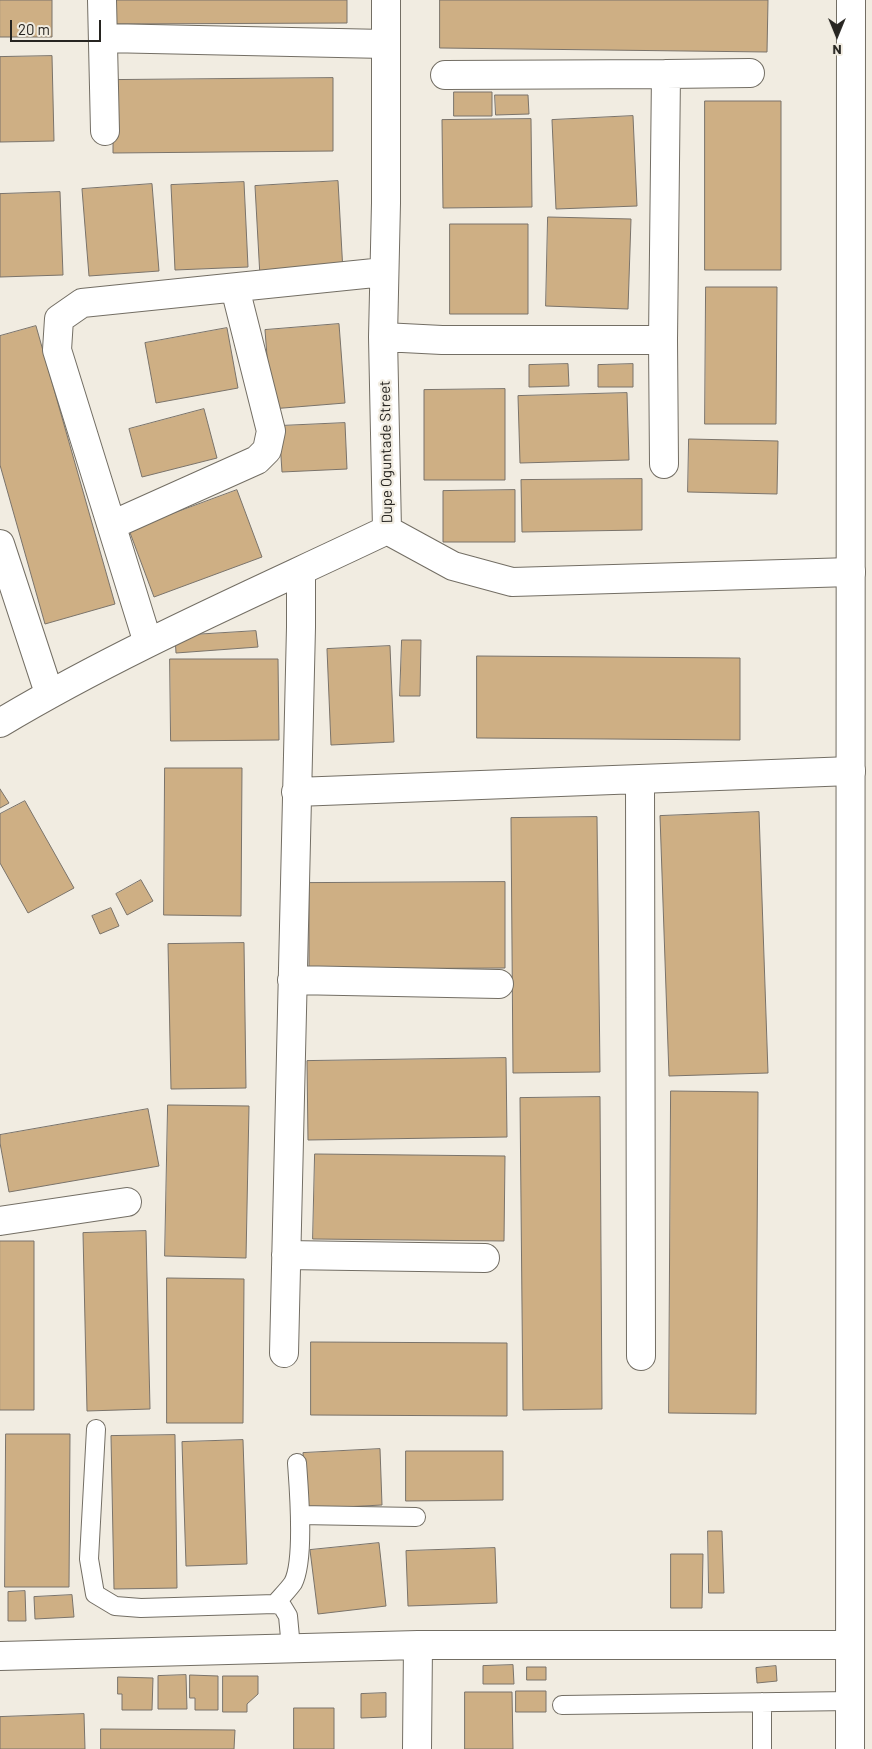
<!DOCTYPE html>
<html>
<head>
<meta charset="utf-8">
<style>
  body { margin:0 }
  #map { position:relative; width:872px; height:1749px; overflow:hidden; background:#f1ece1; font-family:Barlow,sans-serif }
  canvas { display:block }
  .north { position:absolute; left:812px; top:10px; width:50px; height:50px; -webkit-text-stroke:4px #f1ece1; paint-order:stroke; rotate:180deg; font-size:14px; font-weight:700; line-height:20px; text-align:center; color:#272521 }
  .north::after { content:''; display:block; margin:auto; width:18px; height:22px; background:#272521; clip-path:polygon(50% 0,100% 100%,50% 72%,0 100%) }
  .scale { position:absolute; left:10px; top:20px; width:91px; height:22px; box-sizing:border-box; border:2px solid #272521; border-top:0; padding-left:6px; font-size:15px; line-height:18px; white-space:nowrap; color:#272521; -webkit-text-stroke:4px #f1ece1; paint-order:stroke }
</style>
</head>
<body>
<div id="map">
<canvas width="872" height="1749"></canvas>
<div class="north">N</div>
<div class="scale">20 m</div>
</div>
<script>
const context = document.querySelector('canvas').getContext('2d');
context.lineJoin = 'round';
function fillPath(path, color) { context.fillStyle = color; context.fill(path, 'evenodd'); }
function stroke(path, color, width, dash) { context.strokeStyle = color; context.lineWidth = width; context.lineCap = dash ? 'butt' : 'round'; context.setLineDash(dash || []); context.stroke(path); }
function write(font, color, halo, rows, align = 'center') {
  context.font = font + ' Barlow,sans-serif'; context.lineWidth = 4.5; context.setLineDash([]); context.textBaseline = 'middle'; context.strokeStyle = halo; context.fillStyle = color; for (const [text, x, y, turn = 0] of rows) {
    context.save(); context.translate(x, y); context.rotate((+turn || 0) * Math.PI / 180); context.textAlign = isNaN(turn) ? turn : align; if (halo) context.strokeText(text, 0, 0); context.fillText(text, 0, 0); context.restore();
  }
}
const building = new Path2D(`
  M 0,0 L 52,0 L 52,37 L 0,37 Z
  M 115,0 L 347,0 L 347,23 L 115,24 Z
  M 440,0 L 768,0 L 767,52 L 440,48 Z
  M 52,56 L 54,141 L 0,142 L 0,57 Z
  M 333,78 L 333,151 L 113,153 L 113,80 Z
  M 454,92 L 492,92 L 492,116 L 454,116 Z
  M 495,95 L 528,95 L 529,114 L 496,115 Z
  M 705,101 L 781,101 L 781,270 L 705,270 Z
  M 633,116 L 637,206 L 556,209 L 552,120 Z
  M 531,119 L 532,207 L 443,208 L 442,120 Z
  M 338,181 L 343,272 L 260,277 L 255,186 Z
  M 244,182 L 248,267 L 175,270 L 171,185 Z
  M 152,184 L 159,271 L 89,276 L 82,189 Z
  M 60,192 L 63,275 L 0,277 L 0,194 Z
  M 548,217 L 631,219 L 628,309 L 546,306 Z
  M 450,224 L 528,224 L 528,314 L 450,314 Z
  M 706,287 L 777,287 L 776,424 L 705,424 Z
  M 339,324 L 345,403 L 271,409 L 265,330 Z
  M 36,326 L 115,604 L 45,624 L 0,465 L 0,336 Z
  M 227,328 L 238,388 L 156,403 L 145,343 Z
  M 568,364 L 569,386 L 529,387 L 529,365 Z
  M 633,364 L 633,387 L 598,387 L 598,365 Z
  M 505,389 L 505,480 L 424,480 L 424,390 Z
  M 627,393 L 629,460 L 520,463 L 518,396 Z
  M 204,409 L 217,458 L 142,477 L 129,429 Z
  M 345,423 L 347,469 L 282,472 L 279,426 Z
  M 689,439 L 778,441 L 777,494 L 688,492 Z
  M 642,479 L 642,530 L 522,532 L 521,480 Z
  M 237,490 L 262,557 L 154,597 L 129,530 Z
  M 515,490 L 515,542 L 443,542 L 443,491 Z
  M 256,631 L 258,647 L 176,653 L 175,636 Z
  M 402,640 L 421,640 L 420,696 L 400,696 Z
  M 390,646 L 394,742 L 331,745 L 327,649 Z
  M 477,656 L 740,658 L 740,740 L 477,738 Z
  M 170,659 L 278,659 L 279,740 L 171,741 Z
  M 165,768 L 242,768 L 241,916 L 164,915 Z
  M 0,789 L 9,803 L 0,808 Z
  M 25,801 L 74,888 L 28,913 L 0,863 L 0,814 Z
  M 759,812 L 768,1073 L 669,1076 L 660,816 Z
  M 597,817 L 600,1072 L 513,1073 L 511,818 Z
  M 141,880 L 153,901 L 127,915 L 116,894 Z
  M 505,882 L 505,968 L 309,969 L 309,883 Z
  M 111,908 L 119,926 L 100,934 L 92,916 Z
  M 244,943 L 246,1088 L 171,1089 L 168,944 Z
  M 506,1058 L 507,1137 L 308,1140 L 307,1061 Z
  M 671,1091 L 758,1092 L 756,1414 L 669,1413 Z
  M 600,1097 L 602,1409 L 523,1410 L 520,1098 Z
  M 168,1105 L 249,1106 L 246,1258 L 165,1256 Z
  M 148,1109 L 159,1166 L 9,1192 L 0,1143 L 0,1135 Z
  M 315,1154 L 505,1156 L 504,1241 L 313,1239 Z
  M 146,1231 L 150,1409 L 87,1411 L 83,1233 Z
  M 0,1241 L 34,1241 L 34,1410 L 0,1410 Z
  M 167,1278 L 244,1279 L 243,1423 L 167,1423 Z
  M 311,1342 L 507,1343 L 507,1416 L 311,1415 Z
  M 6,1434 L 70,1434 L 69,1587 L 5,1587 Z
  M 175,1435 L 177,1588 L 114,1589 L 111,1436 Z
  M 243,1440 L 247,1564 L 186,1566 L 182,1442 Z
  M 380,1449 L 382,1505 L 306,1509 L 303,1453 Z
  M 406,1451 L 503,1451 L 503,1500 L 406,1501 Z
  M 708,1531 L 722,1531 L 724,1593 L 709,1593 Z
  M 379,1543 L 386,1606 L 318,1614 L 310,1550 Z
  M 495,1548 L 497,1603 L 408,1606 L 406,1551 Z
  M 671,1554 L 703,1554 L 702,1608 L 671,1608 Z
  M 25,1591 L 26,1621 L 8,1621 L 8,1592 Z
  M 72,1595 L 74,1617 L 35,1619 L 34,1597 Z
  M 513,1665 L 514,1684 L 483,1684 L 483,1666 Z
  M 776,1666 L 777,1681 L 757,1683 L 756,1668 Z
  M 527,1667 L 546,1667 L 546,1680 L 527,1680 Z
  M 186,1675 L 187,1709 L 158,1709 L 158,1676 Z
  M 190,1675 L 218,1676 L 218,1710 L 195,1710 L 195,1698 L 190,1698 Z
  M 223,1676 L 258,1676 L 258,1694 L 247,1704 L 247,1712 L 223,1712 Z
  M 118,1677 L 153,1678 L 152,1710 L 122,1710 L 122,1694 L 118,1694 Z
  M 516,1691 L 546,1691 L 546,1712 L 516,1712 Z
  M 465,1692 L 512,1692 L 513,1749 L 465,1749 Z
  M 386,1693 L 386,1717 L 361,1718 L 361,1694 Z
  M 294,1708 L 334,1708 L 334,1749 L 294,1749 Z
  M 84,1714 L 85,1749 L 0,1749 L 0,1717 Z
  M 101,1729 L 235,1730 L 234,1749 L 101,1749 Z`);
fillPath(building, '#ceaf84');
stroke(building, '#7a736a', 1);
const lane = new Path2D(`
  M 96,1429 L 89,1559 L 95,1594 L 115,1606 L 141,1608 L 275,1604 L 282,1606 L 288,1616 L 291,1648
  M 300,1515 L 416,1517
  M 275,1604 C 281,1597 288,1590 293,1583 C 305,1560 299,1491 297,1463
  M 762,1702 L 762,1749
  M 562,1705 L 850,1701`);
const street = new Path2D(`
  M 102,0 L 105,131
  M 104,38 L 385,44
  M 445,75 L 666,74
  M 383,337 L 442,340 L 663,340 L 664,464
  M 663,340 L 666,74 L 750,73
  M 112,525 L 257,460 L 267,450 L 271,431 L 235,288
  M 387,530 L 453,566 L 512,582 L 851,572
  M 0,544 L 49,693
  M 148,643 L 57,350 L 59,319 L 82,303 L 384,272
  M 0,723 C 124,649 257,592 387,530 L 383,337 L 386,203 L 386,0
  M 640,779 L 641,1356
  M 296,792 L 851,771
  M 292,980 L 499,984
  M 0,1221 L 127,1202
  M 286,1255 L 485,1258
  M 284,1353 L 301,627 L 301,571
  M 0,1656 L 418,1645 L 850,1645
  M 417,1749 L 418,1645`);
const secondary = new Path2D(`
  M 850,1749 L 851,0`);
stroke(lane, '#736e64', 20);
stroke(street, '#736e64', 30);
stroke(secondary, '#736e64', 30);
stroke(lane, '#fff', 18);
stroke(street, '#fff', 28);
stroke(secondary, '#fff', 28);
write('15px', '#272521', '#f1ece1', [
  ["Dupe Oguntade Street",386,452,-91]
]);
</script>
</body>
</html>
